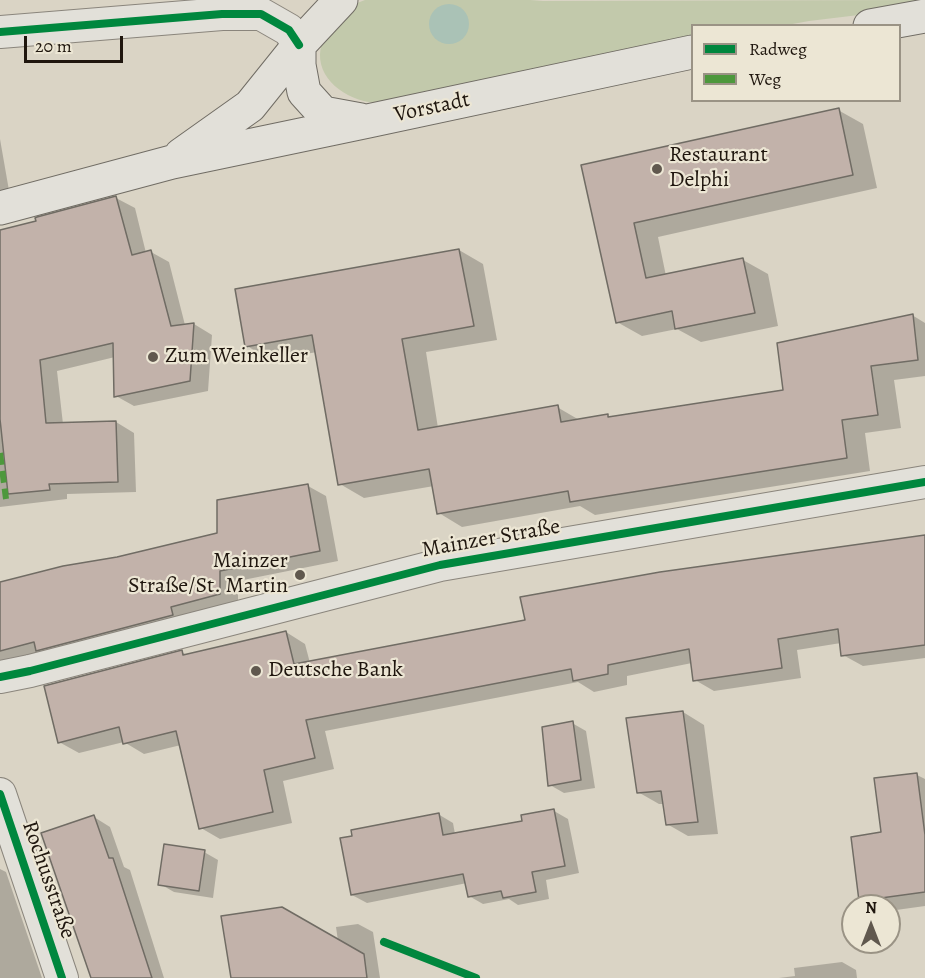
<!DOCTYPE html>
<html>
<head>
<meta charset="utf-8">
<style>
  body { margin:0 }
  #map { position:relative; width:925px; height:978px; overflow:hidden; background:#dad4c5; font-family:Alegreya,serif }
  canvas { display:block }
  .legend { position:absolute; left:691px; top:24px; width:210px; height:78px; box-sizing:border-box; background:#ece6d4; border:2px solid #9a9385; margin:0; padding:8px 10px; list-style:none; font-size:18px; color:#1f160e }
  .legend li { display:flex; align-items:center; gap:12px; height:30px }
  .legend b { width:30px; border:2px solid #9a9385 }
  .north { position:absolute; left:841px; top:894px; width:60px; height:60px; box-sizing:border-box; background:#ece6d4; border:2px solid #9a9385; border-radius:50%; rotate:0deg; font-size:16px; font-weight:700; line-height:24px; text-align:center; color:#1f160e }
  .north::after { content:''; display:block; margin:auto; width:21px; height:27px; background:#60584e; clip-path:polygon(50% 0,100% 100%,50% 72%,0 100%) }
  .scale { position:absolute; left:24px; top:36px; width:99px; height:27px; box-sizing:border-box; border:3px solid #1f160e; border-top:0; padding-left:8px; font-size:18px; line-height:21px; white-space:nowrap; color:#1f160e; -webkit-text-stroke:4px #ece6d4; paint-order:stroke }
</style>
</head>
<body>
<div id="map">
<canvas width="925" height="978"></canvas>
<ul class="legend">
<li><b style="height:8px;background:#00873e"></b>Radweg</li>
<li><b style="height:8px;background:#4d983c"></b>Weg</li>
</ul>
<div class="north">N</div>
<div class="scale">20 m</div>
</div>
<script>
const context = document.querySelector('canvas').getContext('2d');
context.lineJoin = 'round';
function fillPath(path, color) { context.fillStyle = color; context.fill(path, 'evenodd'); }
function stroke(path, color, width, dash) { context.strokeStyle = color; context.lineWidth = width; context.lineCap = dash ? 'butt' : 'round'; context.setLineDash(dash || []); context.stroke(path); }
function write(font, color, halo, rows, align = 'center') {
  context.font = font + ' Alegreya,serif'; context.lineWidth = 4.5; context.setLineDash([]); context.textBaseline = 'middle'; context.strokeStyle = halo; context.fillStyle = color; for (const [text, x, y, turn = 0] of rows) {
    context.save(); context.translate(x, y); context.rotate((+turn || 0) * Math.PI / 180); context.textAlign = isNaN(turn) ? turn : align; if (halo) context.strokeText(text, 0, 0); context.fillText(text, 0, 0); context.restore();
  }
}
fillPath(new Path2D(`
  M 365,0 L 530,0 L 543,1 L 925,0 L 925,7 L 809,21 L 787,25 L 692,26 L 692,45 L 410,101 C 398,101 380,104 368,102 C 341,97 312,74 322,43 C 325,32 334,20 339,10 Z`), '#c2c9ab');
fillPath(new Path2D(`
  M429 24a20 20 0 1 1 40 0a20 20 0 1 1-40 0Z`), '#aac2b6');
fillPath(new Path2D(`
  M 838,110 L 863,124 L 877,188 L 658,237 L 666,276 L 743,260 L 768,274 L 778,326 L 701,342 L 677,329 L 642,336 L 617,322 L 583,167 Z
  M 0,139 L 11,202 L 0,205 Z
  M 116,198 L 135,208 L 146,253 L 151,252 L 169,262 L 185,325 L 194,324 L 212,335 L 208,391 L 134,406 L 116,396 L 115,357 L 57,371 L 63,424 L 116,422 L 134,433 L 136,492 L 67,494 L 67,499 L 0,507 L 0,231 L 38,223 Z
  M 459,250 L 483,264 L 497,340 L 426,352 L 438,428 L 557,407 L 581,421 L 607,416 L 611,418 L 785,392 L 912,315 L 925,323 L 925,376 L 894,380 L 901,428 L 865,433 L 870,471 L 595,515 L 580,506 L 462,527 L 439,513 L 434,486 L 364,498 L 340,484 L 317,352 L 271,360 L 247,346 Z
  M 308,486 L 326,496 L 338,561 L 238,581 L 238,604 L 0,666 L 0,584 L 219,534 Z
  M 925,537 L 925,658 L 863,666 L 843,655 L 841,643 L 797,650 L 801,678 L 714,691 L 695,680 L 692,663 L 627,676 L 627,685 L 594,692 L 578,682 L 325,731 L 334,769 L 283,781 L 292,823 L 220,839 L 201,828 L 181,745 L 144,754 L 124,742 L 79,753 L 59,742 L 182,652 L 188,656 L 286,632 L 305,644 L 310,663 L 527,621 Z
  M 683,712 L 704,725 L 718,834 L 688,836 L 667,824 L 664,804 L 659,804 L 638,792 Z
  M 572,723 L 586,731 L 595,788 L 564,793 L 550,785 Z
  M 917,775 L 925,779 L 925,906 L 889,911 L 889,906 L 871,906 L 860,900 Z
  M 554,811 L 568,819 L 579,873 L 546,880 L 549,899 L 518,905 L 509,899 L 483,904 L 469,896 L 467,883 L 367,903 L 352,895 L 438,814 L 453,823 L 455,834 L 524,822 Z
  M 94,817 L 110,827 L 124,867 L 130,870 L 164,978 L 93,978 Z
  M 204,852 L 218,860 L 213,898 L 174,892 L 160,884 Z
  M 0,869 L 6,872 L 42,978 L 0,978 Z
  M 358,924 L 373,932 L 380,978 L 232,978 L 338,941 L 336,927 Z
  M 842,962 L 856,970 L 857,978 L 779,978 L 795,976 L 794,968 Z`), '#0003');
const building = new Path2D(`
  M 839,108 L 853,175 L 634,223 L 646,278 L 743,258 L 755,313 L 675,329 L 672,311 L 616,323 L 581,165 Z
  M 116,196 L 132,255 L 151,250 L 171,326 L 194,323 L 190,381 L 114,397 L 113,343 L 40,360 L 46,423 L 116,421 L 118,482 L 49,484 L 50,490 L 8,494 L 0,419 L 0,230 L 36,221 L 35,218 L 37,217 Z
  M 459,249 L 474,326 L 402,339 L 418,430 L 558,405 L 561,422 L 608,414 L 608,417 L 783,390 L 777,343 L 913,314 L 918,360 L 871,366 L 878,415 L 842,420 L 847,458 L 570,502 L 568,491 L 437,514 L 429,469 L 338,485 L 312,335 L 245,347 L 235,289 Z
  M 308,484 L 320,551 L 220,571 L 220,594 L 171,607 L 173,615 L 36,651 L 34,642 L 0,651 L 0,582 L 63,566 L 117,557 L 217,533 L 217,500 Z
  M 925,535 L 925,645 L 841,656 L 838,629 L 778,639 L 782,668 L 693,681 L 689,649 L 608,665 L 608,674 L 573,681 L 571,669 L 306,720 L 315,758 L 264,770 L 273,812 L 199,829 L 176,731 L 123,744 L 119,727 L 58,743 L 44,686 L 182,650 L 183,655 L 286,631 L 294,664 L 525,620 L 520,597 L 660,572 Z
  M 683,711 L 698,822 L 666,825 L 661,791 L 637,793 L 626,718 Z
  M 573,721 L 581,780 L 548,786 L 542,727 Z
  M 917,773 L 925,835 L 925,892 L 859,901 L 851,837 L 881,832 L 874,778 Z
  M 554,809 L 565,866 L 532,872 L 536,892 L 503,898 L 501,891 L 468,897 L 463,874 L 351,895 L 340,838 L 352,836 L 351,830 L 439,813 L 443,835 L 522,821 L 521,815 Z
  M 94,815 L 109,858 L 113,858 L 152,978 L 91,978 L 41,833 Z
  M 164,844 L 205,850 L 199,891 L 158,885 Z
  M 282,907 L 364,954 L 367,978 L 231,978 L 221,916 Z`);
fillPath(building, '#c2b2aa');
stroke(building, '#706c64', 1.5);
const minor = new Path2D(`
  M 0,32 L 222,14 L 261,14 L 289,30 L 299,45
  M 0,677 L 30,671 L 440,565 L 925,482
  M 0,794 L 62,978`);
const secondary = new Path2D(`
  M 870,26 L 925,16
  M 299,45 L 299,65 L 304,92 L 323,113 L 361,120
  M 181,155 L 250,106 L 299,45 L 341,0
  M 0,208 L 172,162 L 368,121 L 692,52`);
stroke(minor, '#8a857c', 34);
stroke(secondary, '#706c64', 35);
stroke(minor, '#e2e0d9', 32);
stroke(secondary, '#e2e0d9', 33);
stroke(new Path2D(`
  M 0,453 L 6,499`), '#4d983c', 6, [12, 6]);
stroke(new Path2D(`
  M 0,32 L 222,14 L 261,14 L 289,30 L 299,45
  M 0,677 L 30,671 L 440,565 L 925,482
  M 0,794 L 62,978
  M 384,942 L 476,978`), '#00873e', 8);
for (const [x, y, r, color] of [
  [657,169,6,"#60584e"],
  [153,357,6,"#60584e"],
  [300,575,6,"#60584e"],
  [256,671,6,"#60584e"]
]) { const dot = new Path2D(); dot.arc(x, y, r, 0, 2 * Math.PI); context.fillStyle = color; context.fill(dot); stroke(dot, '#ece6d4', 2); }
write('22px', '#1f160e', '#ece6d4', [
  ["Vorstadt",432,108,-12],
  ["Mainzer Straße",491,539,-10],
  ["Rochusstraße",48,880,71]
]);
write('22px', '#1f160e', '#ece6d4', [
  ["Restaurant",669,156],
  ["Delphi",669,181],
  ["Zum Weinkeller",165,357],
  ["Mainzer",288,562,"right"],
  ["Straße/St. Martin",288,587,"right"],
  ["Deutsche Bank",268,671]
], 'left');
</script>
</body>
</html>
